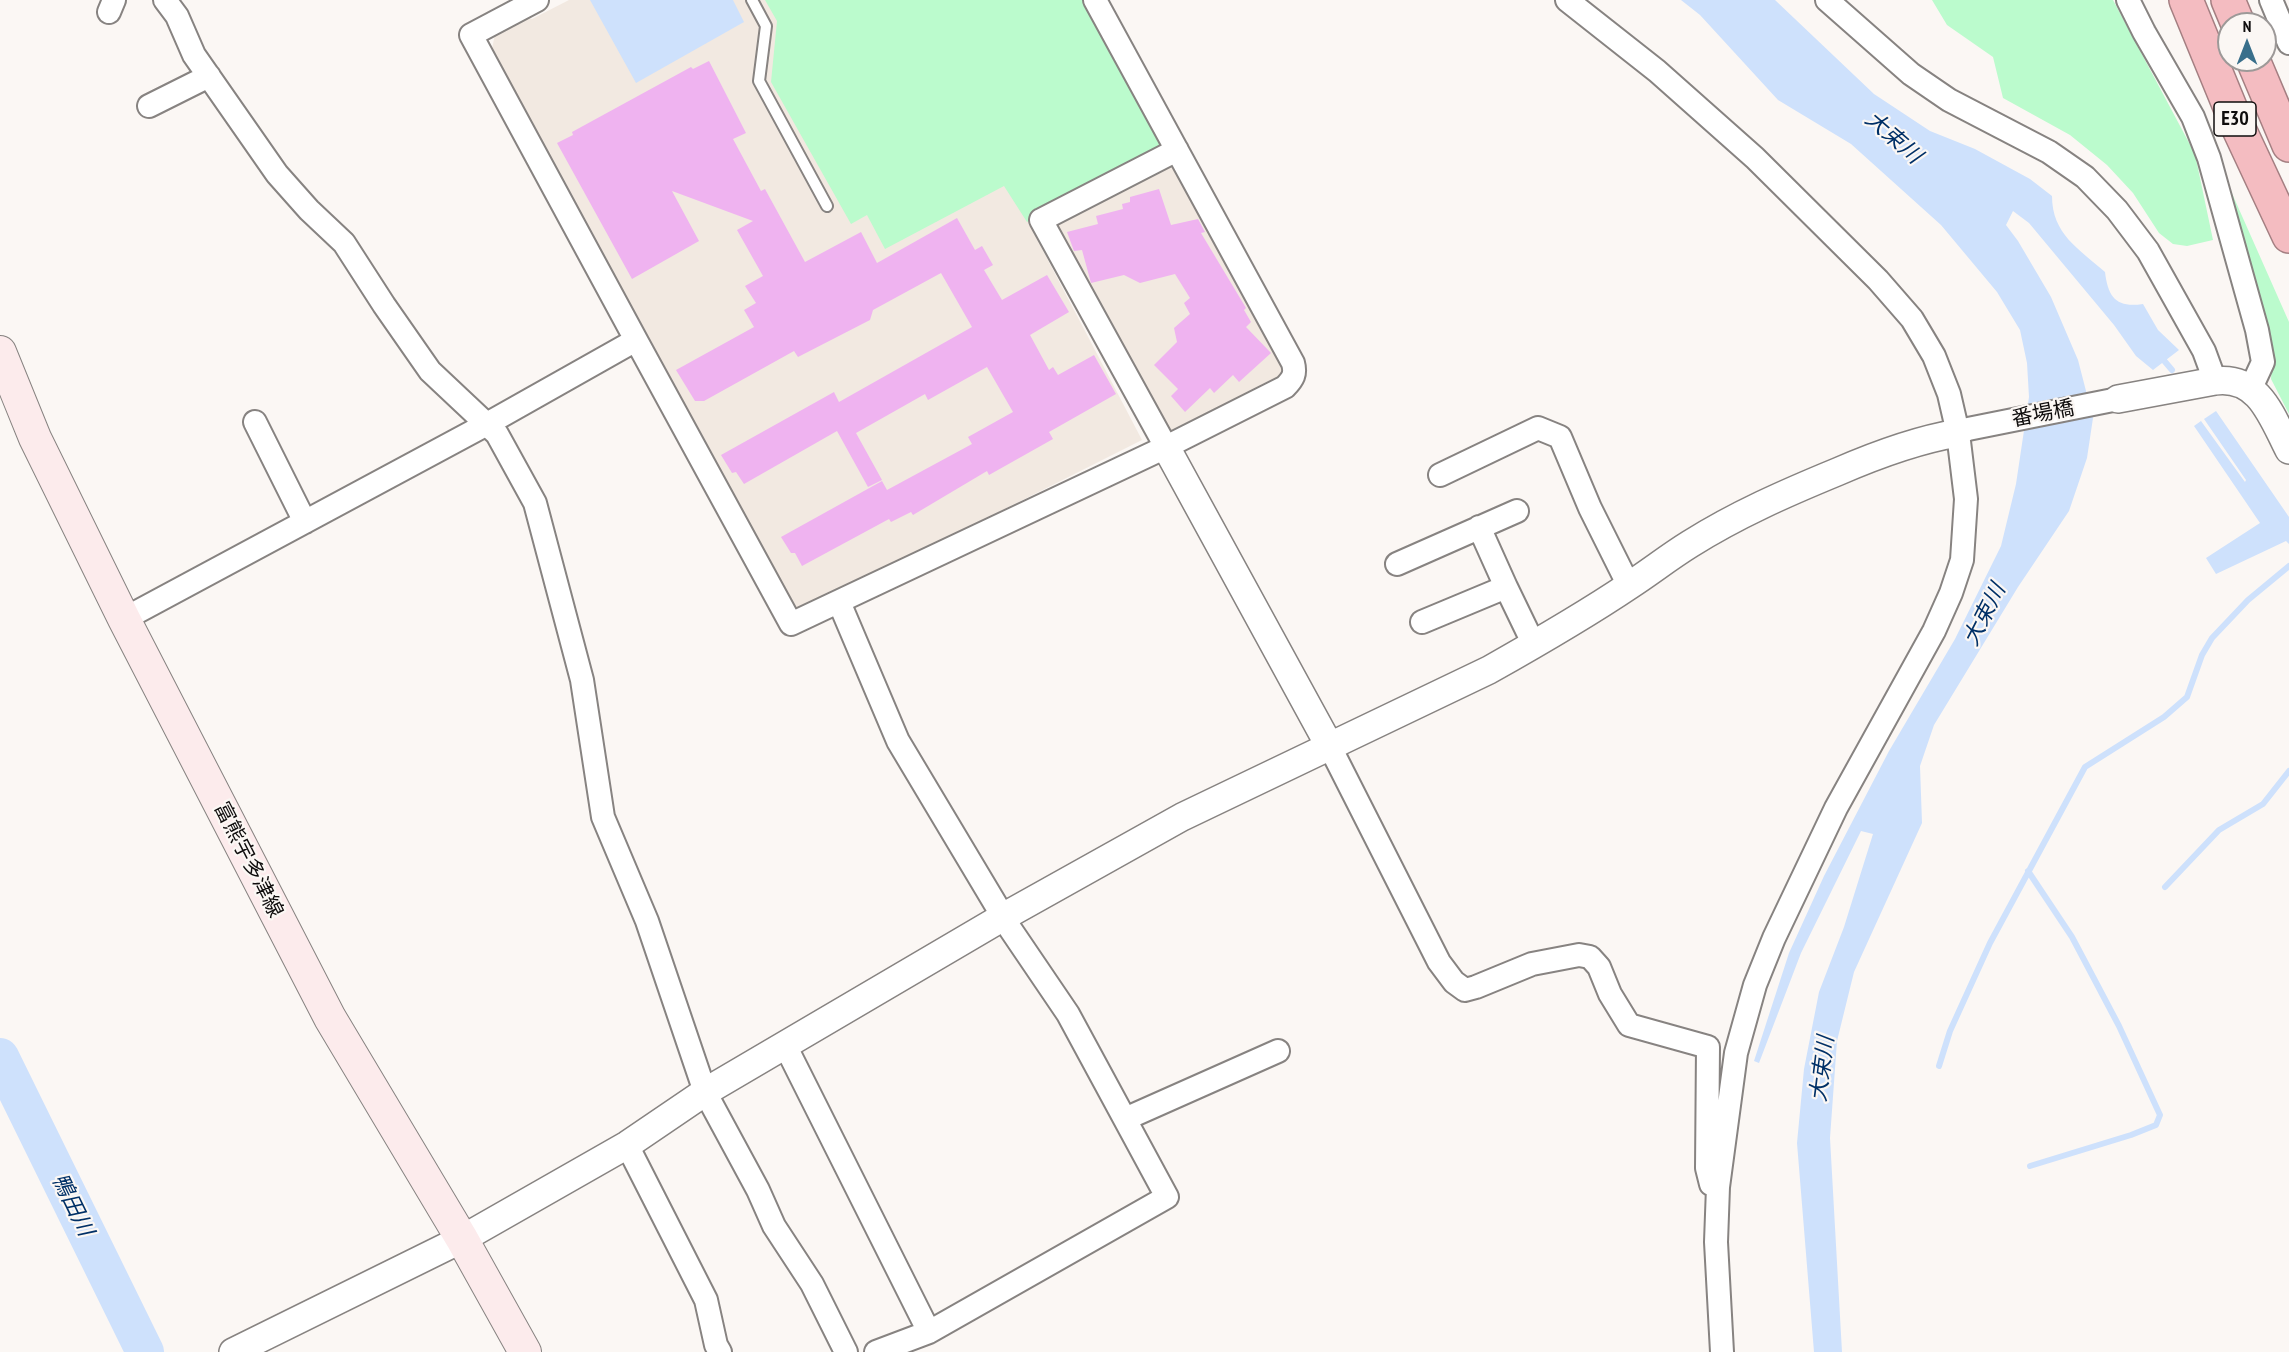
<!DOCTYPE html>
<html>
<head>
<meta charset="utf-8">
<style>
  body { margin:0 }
  #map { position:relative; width:2289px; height:1352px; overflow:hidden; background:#fbf7f4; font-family:"PT Sans Narrow",sans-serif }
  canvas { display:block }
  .north { position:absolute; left:2217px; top:12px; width:60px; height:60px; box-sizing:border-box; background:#fbf7f4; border:2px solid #9d9998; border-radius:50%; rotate:0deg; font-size:16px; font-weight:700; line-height:24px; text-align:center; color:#0f0d0d }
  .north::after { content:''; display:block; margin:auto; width:21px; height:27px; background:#396f8b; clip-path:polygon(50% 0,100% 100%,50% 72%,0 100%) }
</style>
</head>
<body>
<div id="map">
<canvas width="2289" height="1352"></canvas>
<div class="north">N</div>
</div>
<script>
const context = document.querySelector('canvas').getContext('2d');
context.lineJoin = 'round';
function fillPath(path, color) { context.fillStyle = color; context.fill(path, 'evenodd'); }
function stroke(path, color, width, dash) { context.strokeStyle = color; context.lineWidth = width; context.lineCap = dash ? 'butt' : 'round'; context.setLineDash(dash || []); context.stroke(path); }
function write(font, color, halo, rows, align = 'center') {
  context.font = font + ' "PT Sans Narrow","Noto Sans JP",sans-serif'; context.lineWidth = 4.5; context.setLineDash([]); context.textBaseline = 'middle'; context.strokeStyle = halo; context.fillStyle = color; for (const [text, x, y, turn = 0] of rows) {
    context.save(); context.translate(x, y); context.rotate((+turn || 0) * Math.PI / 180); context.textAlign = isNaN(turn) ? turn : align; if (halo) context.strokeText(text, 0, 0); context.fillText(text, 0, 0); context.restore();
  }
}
fillPath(new Path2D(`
  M 569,0 L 1085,0 L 1167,146 L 1028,222 L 1142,440 L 804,610 L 795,609 L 492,49 L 495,34 L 526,17 L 532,19 Z
  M 1173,162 L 1286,366 L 1283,379 L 1175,435 L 1160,429 L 1050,222 Z`), '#f2e9e1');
fillPath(new Path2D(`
  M 765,0 L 1085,0 L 1167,146 L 1027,222 L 1004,186 L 885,249 L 867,215 L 851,224 L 771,82 L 777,21 Z
  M 1932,0 L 2113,0 L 2195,154 L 2213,240 L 2187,246 L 2173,244 L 2159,233 L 2133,193 L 2107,165 L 2070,135 L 2003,98 L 1993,57 L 1947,25 Z
  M 2215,155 L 2289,322 L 2289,414 L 2271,379 L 2272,362 Z`), '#bbfbcd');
fillPath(new Path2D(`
  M 590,0 L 733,0 L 744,22 L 636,83 Z
  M 1681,0 L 1775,0 L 1874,94 L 1930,131 L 1975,149 L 2030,179 L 2052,196 C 2052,234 2079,249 2105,272 C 2108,298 2117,308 2143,304 L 2158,330 L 2179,350 L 2153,370 L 2136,356 L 2114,325 L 2029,223 L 2013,211 L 2006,225 L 2018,241 L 2051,297 L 2078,360 L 2093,418 L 2087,458 L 2069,511 L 2018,587 L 1934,725 L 1920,766 L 1922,823 L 1854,972 L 1837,1041 L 1830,1138 L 1842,1352 L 1814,1352 L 1797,1143 L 1804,1069 L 1819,992 L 1844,927 L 1873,834 L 1861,831 L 1801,953 L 1759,1063 L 1754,1061 L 1789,953 L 1824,876 L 1889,751 L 1955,639 L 2001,546 L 2016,484 L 2029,397 L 2027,363 L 2020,330 L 1997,292 L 1941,225 L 1851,144 L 1778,100 L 1700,15 Z
  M 2216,411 L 2289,517 L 2289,544 L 2286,541 L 2216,574 L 2206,558 L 2260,523 L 2194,426 L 2201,421 L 2245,482 L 2246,480 L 2204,419 Z`), '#cee1fc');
stroke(new Path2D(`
  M 2161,357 L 2172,370
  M 2028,871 L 2072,937 L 2119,1026 L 2160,1115 L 2156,1125 L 2131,1135 L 2030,1166
  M 2165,887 L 2219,830 L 2263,804 L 2289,771
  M 1939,1066 L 1950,1031 L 1990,943 L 2085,767 L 2164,717 L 2187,697 L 2202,655 L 2212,638 L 2248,600 L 2289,566`), '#cee1fc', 6);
stroke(new Path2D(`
  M 0,1057 L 145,1352`), '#cee1fc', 38);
fillPath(new Path2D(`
  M 709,61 L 746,133 L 733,139 L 761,191 L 765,189 L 805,262 L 861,232 L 877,263 L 957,218 L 975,250 L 982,246 L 993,265 L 984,270 L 1002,300 L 1047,275 L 1069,312 L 1030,335 L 1049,370 L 1053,367 L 1058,375 L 1094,355 L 1116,394 L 1049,432 L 1053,439 L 989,475 L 987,471 L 913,515 L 911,512 L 891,522 L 889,519 L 802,566 L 795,553 L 791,553 L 781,537 L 882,481 L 887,490 L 972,444 L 968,437 L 1013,412 L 987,367 L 928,400 L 925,394 L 856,433 L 882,480 L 868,487 L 837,431 L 744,484 L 736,472 L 732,473 L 721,455 L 834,392 L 839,402 L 972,327 L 941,273 L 873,310 L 870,320 L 798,357 L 794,351 L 704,401 L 695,401 L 676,370 L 754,327 L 744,310 L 756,303 L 745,286 L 763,276 L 737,230 L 753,221 L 672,191 L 699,241 L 632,279 L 557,143 L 573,135 L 572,132 L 691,67 L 693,69 Z
  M 1159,189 L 1171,225 L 1198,219 L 1205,232 L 1201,233 L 1246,308 L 1244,310 L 1251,322 L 1246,327 L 1271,353 L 1239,382 L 1233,375 L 1214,393 L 1210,388 L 1185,412 L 1171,396 L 1178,389 L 1154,365 L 1177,342 L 1174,328 L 1190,314 L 1184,303 L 1190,298 L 1175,274 L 1140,283 L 1124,275 L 1091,283 L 1082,250 L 1074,251 L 1067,232 L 1098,224 L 1096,216 L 1123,209 L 1122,204 L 1130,202 L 1130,197 Z`), '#efb3f0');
const service = new Path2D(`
  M 752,0 L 766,26 L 759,81 L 827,206`);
const minor = new Path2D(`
  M 165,0 L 177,16 L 194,55 L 277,174 L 309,210 L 344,243 L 384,305 L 430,371 L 497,434 L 535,503 L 582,680 L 603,817 L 647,921 L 705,1092 L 758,1190 L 774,1226 L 812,1284 L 846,1352
  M 1567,0 L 1657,71 L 1755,158 L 1878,280 L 1912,319 L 1934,356 L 1949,394 L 1958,433 L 1966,499 L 1962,560 L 1951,593 L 1934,631 L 1836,808 L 1774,938 L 1755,985 L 1736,1053 L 1718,1187 L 1716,1242 L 1722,1352
  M 1827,0 L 1911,74 L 1949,100 L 2049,152 L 2085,177 L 2117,210 L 2148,251 L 2204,351 L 2215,381
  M 2128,0 L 2144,32 L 2193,117 L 2209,158 L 2257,330 L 2263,362 L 2251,388
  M 2271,0 L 2289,43
  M 109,12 L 114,0
  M 149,106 L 209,76
  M 636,340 L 791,624 L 1166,447 L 1285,387 C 1293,379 1296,374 1293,363 L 1095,0
  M 255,422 L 305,522
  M 1958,433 L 1968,429 L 2118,399
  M 1166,447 L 1041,220 L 1177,150
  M 1440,475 L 1538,428 L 1560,437 L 1590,508 L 1629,586
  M 1479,527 L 1506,587
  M 1397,564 L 1517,511
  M 839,602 L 898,741 L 1011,930 L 1068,1014 L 1167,1197 L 929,1332 L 876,1352
  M 124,619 L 487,424 L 636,340 L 471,35 L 537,0
  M 1422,622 L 1506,587 L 1534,645
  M 1330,747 L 1439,962 L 1454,982 L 1465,990 L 1476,987 L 1532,964 L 1579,955 L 1590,957 L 1599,967 L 1610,994 L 1629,1025 L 1708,1047 L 1707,1168 L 1711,1184
  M 785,1045 L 929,1332
  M 1125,1119 L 1278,1051
  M 627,1145 L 706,1300 L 716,1345 L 720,1352`);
const tertiary = new Path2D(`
  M 2118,399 L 2215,381 C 2259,375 2272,417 2289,450
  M 1166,447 L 1330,747
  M 233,1352 L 462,1239 L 627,1145 L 705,1092 L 1003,917 L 1182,817 L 1489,670 C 1537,643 1584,616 1630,585 C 1650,572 1669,557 1690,544 C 1736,515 1786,493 1837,472 C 1876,455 1916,440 1958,433`);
const secondary = new Path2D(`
  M 0,352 L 35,438 L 124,619 L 330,1018 L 462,1239 L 525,1352`);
const motorway = new Path2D(`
  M 2186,0 L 2239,129 L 2289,236
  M 2228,0 L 2238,24
  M 2253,60 L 2289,145`);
stroke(service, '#878381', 14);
stroke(minor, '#878381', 26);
stroke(tertiary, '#878381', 30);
stroke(secondary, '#878381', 34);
stroke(motorway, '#a47f82', 36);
stroke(service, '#fff', 10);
stroke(minor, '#fff', 22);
stroke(tertiary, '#fff', 27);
stroke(secondary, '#fcebec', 32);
stroke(motorway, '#f4bcc1', 33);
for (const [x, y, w] of [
  [2235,119,42]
]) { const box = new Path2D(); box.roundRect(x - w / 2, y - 17, w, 34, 4.5); context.fillStyle = '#fbf7f4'; context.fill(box); stroke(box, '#0f0d0d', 1.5); }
write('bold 20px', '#0f0d0d', null, [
  ["E30",2235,119]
]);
write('21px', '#0f0d0d', '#fbf7f4', [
  ["番場橋",2043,414,-11],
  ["富熊宇多津線",248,860,63]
]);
write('italic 22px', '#003067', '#fbf7f4', [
  ["大束川",1893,138,41],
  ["大束川",1985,615,-63],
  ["大束川",1823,1069,-83],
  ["鴨田川",72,1205,64]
]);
</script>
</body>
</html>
